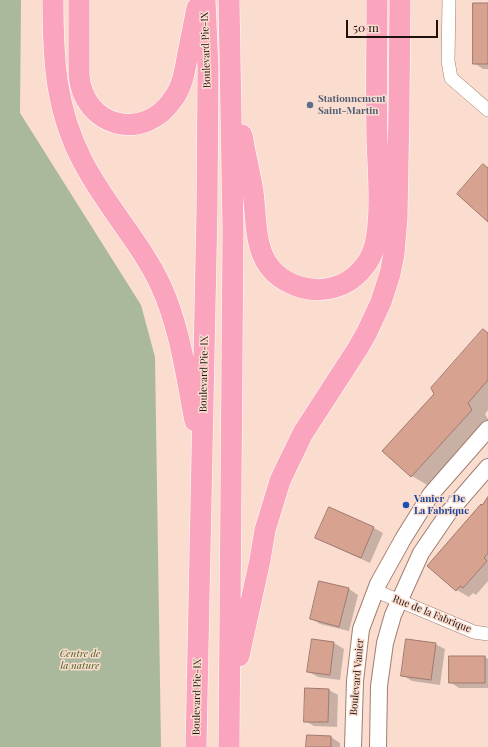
<!DOCTYPE html>
<html>
<head>
<meta charset="utf-8">
<style>
  body { margin:0 }
  #map { position:relative; width:488px; height:747px; overflow:hidden; background:#fbddcf; font-family:"Playfair Display",serif }
  canvas { display:block }
  .scale { position:absolute; left:346px; top:20px; width:92px; height:18px; box-sizing:border-box; border:2px solid #1f120c; border-top:0; padding-left:5px; font-size:12px; line-height:14px; white-space:nowrap; color:#1f120c; -webkit-text-stroke:3px #fbddcf; paint-order:stroke }
</style>
</head>
<body>
<div id="map">
<canvas width="488" height="747"></canvas>
<div class="scale">50 m</div>
</div>
<script>
const context = document.querySelector('canvas').getContext('2d');
context.lineJoin = 'round';
function fillPath(path, color) { context.fillStyle = color; context.fill(path, 'evenodd'); }
function stroke(path, color, width, dash) { context.strokeStyle = color; context.lineWidth = width; context.lineCap = dash ? 'butt' : 'round'; context.setLineDash(dash || []); context.stroke(path); }
function write(font, color, halo, rows, align = 'center') {
  context.font = font + ' "Playfair Display",serif'; context.lineWidth = 3; context.setLineDash([]); context.textBaseline = 'middle'; context.strokeStyle = halo; context.fillStyle = color; for (const [text, x, y, turn = 0] of rows) {
    context.save(); context.translate(x, y); context.rotate((+turn || 0) * Math.PI / 180); context.textAlign = isNaN(turn) ? turn : align; if (halo) context.strokeText(text, 0, 0); context.fillText(text, 0, 0); context.restore();
  }
}
fillPath(new Path2D(`
  M 0,0 L 21,0 L 20,113 L 141,305 L 155,357 L 161,747 L 0,747 Z`), '#aab89b');
fillPath(new Path2D(`
  M 488,4 L 488,69 L 483,69 L 474,63 Z
  M 483,330 L 488,333 L 488,410 L 485,414 L 488,419 L 488,421 L 429,486 L 412,476 L 435,394 Z
  M 488,499 L 488,581 L 476,595 L 473,593 L 469,597 L 457,590 L 482,506 Z
  M 329,508 L 374,528 L 383,533 L 370,563 L 326,543 L 316,538 Z
  M 349,589 L 358,595 L 349,631 L 320,624 L 311,618 Z
  M 313,640 L 334,643 L 344,649 L 340,680 L 318,677 L 309,672 Z
  M 435,644 L 445,649 L 440,685 L 412,681 L 402,675 Z
  M 450,657 L 485,657 L 488,659 L 488,688 L 459,688 L 450,682 Z
  M 329,690 L 338,695 L 337,727 L 314,726 L 305,721 Z
  M 331,737 L 340,743 L 340,747 L 307,747 Z`), '#0003');
const building = new Path2D(`
  M 473,3 L 488,3 L 488,64 L 473,64 Z
  M 483,164 L 488,168 L 488,222 L 457,194 Z
  M 483,329 L 488,333 L 488,380 L 468,403 L 472,410 L 411,477 L 382,451 L 434,394 L 431,388 Z
  M 488,497 L 488,553 L 484,558 L 487,561 L 463,588 L 460,586 L 456,591 L 427,566 L 481,504 L 482,505 Z
  M 329,507 L 374,527 L 361,558 L 315,538 Z
  M 319,581 L 349,588 L 339,627 L 310,619 Z
  M 312,639 L 334,642 L 330,675 L 307,672 Z
  M 406,639 L 436,643 L 431,680 L 401,676 Z
  M 449,656 L 485,656 L 485,683 L 449,683 Z
  M 305,688 L 329,689 L 328,722 L 304,722 Z
  M 307,735 L 331,736 L 331,747 L 306,747 Z`);
fillPath(building, '#d8a291');
stroke(building, '#9d7a6e', 1);
const minor = new Path2D(`
  M 449,0 L 448,61 L 451,78 L 488,110
  M 376,591 L 474,632 L 488,634`);
const tertiary = new Path2D(`
  M 353,747 L 355,681 L 361,629 L 378,584 L 403,539 L 431,494 L 488,429
  M 378,747 L 379,686 L 385,643 L 393,615 L 421,553 L 449,512 L 488,467`);
const trunk = new Path2D(`
  M 53,0 C 53,57 55,108 82,160 C 104,204 140,241 161,286 C 180,328 186,375 195,421
  M 79,0 L 79,75 C 83,127 144,143 173,99 C 183,86 185,69 188,53 C 191,38 194,23 197,8
  M 229,0 L 233,229 L 229,747
  M 242,135 C 245,154 250,173 253,192 C 258,230 252,270 297,286 C 309,290 323,291 335,287 C 354,282 370,264 375,245 C 382,213 378,172 377,139 C 376,93 377,46 377,0
  M 239,656 L 260,560 L 265,530 L 280,481 L 287,466 L 303,433 L 358,348 L 367,332 L 381,302 L 390,274 L 394,254 L 397,218 L 399,109 L 400,0
  M 196,747 L 207,209 L 208,68 L 205,0`);
stroke(minor, '#a07e6e', 14);
stroke(tertiary, '#a07e6e', 18);
stroke(trunk, '#fff', 22);
stroke(minor, '#fff', 13);
stroke(tertiary, '#fff', 16);
stroke(trunk, '#faa4be', 21);
for (const [x, y, r, color] of [
  [310,105,4,"#5c6f8a"],
  [406,505,4,"#1a4fb4"]
]) { const dot = new Path2D(); dot.arc(x, y, r, 0, 2 * Math.PI); context.fillStyle = color; context.fill(dot); stroke(dot, '#fbddcf', 1.5); }
write('10px', '#1f120c', '#fbddcf', [
  ["Boulevard Pie-IX",206,50,-92],
  ["Boulevard Pie-IX",204,374,-89],
  ["Rue de la Fabrique",432,614,22],
  ["Boulevard Vanier",357,677,-85],
  ["Boulevard Pie-IX",197,697,-89]
]);
write('bold 10px', '#4e5e75', '#fbddcf', [
  ["Stationnement",318,99],
  ["Saint-Martin",318,111]
], 'left');
write('bold 10px', '#164399', '#fbddcf', [
  ["Vanier / De",414,499],
  ["La Fabrique",414,511]
], 'left');
write('italic 10px', '#46611e', '#fbddcf', [
  ["Centre de",80,654],
  ["la nature",80,666]
]);
</script>
</body>
</html>
